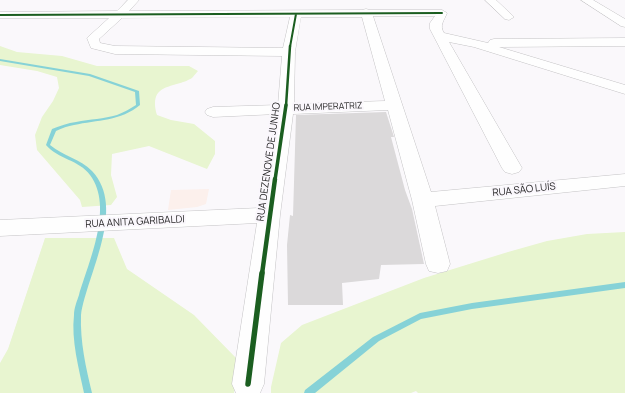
<!DOCTYPE html>
<html>
<head>
<meta charset="utf-8">
<style>
  body { margin:0 }
  canvas { display:block; background:#faf8fb }
</style>
</head>
<body>
<canvas width="625" height="393"></canvas>
<script>
const context = document.querySelector('canvas').getContext('2d');
context.lineJoin = 'round';
function fillPath(path, color) { context.fillStyle = color; context.fill(path, 'evenodd'); }
function stroke(path, color, width, dash) { context.strokeStyle = color; context.lineWidth = width; context.lineCap = dash ? 'butt' : 'round'; context.setLineDash(dash || []); context.stroke(path); }
function write(font, color, halo, rows, align = 'center') {
  context.font = font + ' Manrope,sans-serif'; context.lineWidth = 4; context.setLineDash([]); context.textBaseline = 'middle'; context.strokeStyle = halo; context.fillStyle = color; for (const [text, x, y, turn = 0] of rows) {
    context.save(); context.translate(x, y); context.rotate((+turn || 0) * Math.PI / 180); context.textAlign = isNaN(turn) ? turn : align; if (halo) context.strokeText(text, 0, 0); context.fillText(text, 0, 0); context.restore();
  }
}
fillPath(new Path2D(`
  M 209,189 L 206,204 L 197,207 L 168,210 L 171,190 Z`), '#fcf0ec');
fillPath(new Path2D(`
  M 0,46 L 17,52 L 62,56 L 97,66 L 189,66 L 198,71 C 196,73 194,76 192,78 C 174,89 148,82 157,115 L 171,120 L 194,124 L 215,141 L 215,154 L 207,169 L 149,146 L 112,154 L 111,175 L 117,197 L 111,205 L 82,207 L 80,200 L 37,150 L 35,135 L 42,117 L 53,101 L 59,88 L 57,77 L 37,71 L 0,65 Z
  M 625,232 L 625,393 L 418,393 L 416,391 L 411,393 L 271,393 L 271,387 L 281,343 L 302,325 L 424,278 L 508,252 L 547,241 L 587,234 Z
  M 45,238 L 114,238 L 127,269 L 194,315 L 239,361 L 234,393 L 0,393 L 0,363 L 8,349 Z`), '#e8f5d0');
fillPath(new Path2D(`
  M 0,59 L 90,74 L 139,91 L 140,105 C 121,121 97,120 74,125 C 68,126 62,128 56,131 L 50,145 C 63,156 81,159 92,171 C 127,208 87,274 81,315 C 80,342 86,368 92,393 L 84,393 C 79,369 71,340 74,315 C 74,308 77,301 79,295 C 89,261 114,207 90,175 C 79,160 58,159 46,145 L 52,129 C 60,126 68,123 76,122 C 90,119 104,119 117,115 C 124,112 130,109 136,105 L 135,92 L 89,76 L 0,61 Z
  M 625,282 L 625,288 L 472,309 L 421,319 L 379,341 L 315,393 L 304,393 L 305,390 L 373,337 L 420,313 L 472,303 Z`), '#86d2d7');
fillPath(new Path2D(`
  M 386,112 L 394,137 L 391,137 L 405,190 L 412,209 L 424,264 L 381,265 L 379,279 L 342,283 L 343,305 L 288,305 L 287,245 L 290,215 L 293,216 L 296,115 Z`), '#dbd9da');
const minor = new Path2D(`
  M 128,0 L 139,0 L 129,11 L 362,10 L 366,9 L 370,10 L 442,10 L 447,13 C 444,21 439,25 444,33 L 488,43 L 490,40 L 494,39 L 625,38 L 625,46 L 499,47 L 625,85 L 625,94 L 474,47 L 449,42 L 522,168 L 519,172 L 512,174 L 505,172 L 502,168 L 430,29 L 430,23 L 435,16 L 373,16 L 431,192 L 625,174 L 625,186 L 435,206 L 450,264 L 447,271 L 438,273 L 429,271 L 426,264 L 412,200 L 388,110 L 293,114 L 280,215 L 264,384 L 260,393 L 236,393 L 232,384 L 257,223 L 0,236 L 0,220 L 259,208 L 277,114 L 213,117 L 207,115 L 205,112 L 207,109 L 213,107 L 278,105 L 282,56 L 115,54 L 91,48 L 87,38 L 109,18 L 0,18 L 0,12 L 117,11 ZM 290,17 L 283,48 L 115,46 L 100,43 L 99,39 L 122,18 ZM 301,17 L 362,17 L 385,101 L 294,104 L 295,52 Z
  M 485,0 L 496,0 L 514,17 L 509,20 L 505,19 Z
  M 581,0 L 593,0 L 625,19 L 625,27 L 621,26 Z`);
stroke(minor, '#c4c3c5', 1);
fillPath(minor, '#fefefe');
stroke(new Path2D(`
  M 0,15 L 442,13
  M 290,47 L 296,14`), '#1b5e20', 2);
stroke(new Path2D(`
  M 286,106 L 290,46`), '#1b5e20', 2.5);
stroke(new Path2D(`
  M 275,180 L 286,105`), '#1b5e20', 3.5);
stroke(new Path2D(`
  M 262,274 L 275,179`), '#1b5e20', 4.5);
stroke(new Path2D(`
  M 248,384 L 262,273`), '#1b5e20', 5.5);
write('9px', '#252425', '#faf7fc', [
  ["RUA IMPERATRIZ",328,107,-2]
]);
write('10px', '#252425', '#faf7fc', [
  ["RUA DEZENOVE DE JUNHO",269,162,-82],
  ["RUA SÃO LUÍS",524,190,-6],
  ["RUA ANITA GARIBALDI",135,222,-3]
]);
</script>
</body>
</html>
